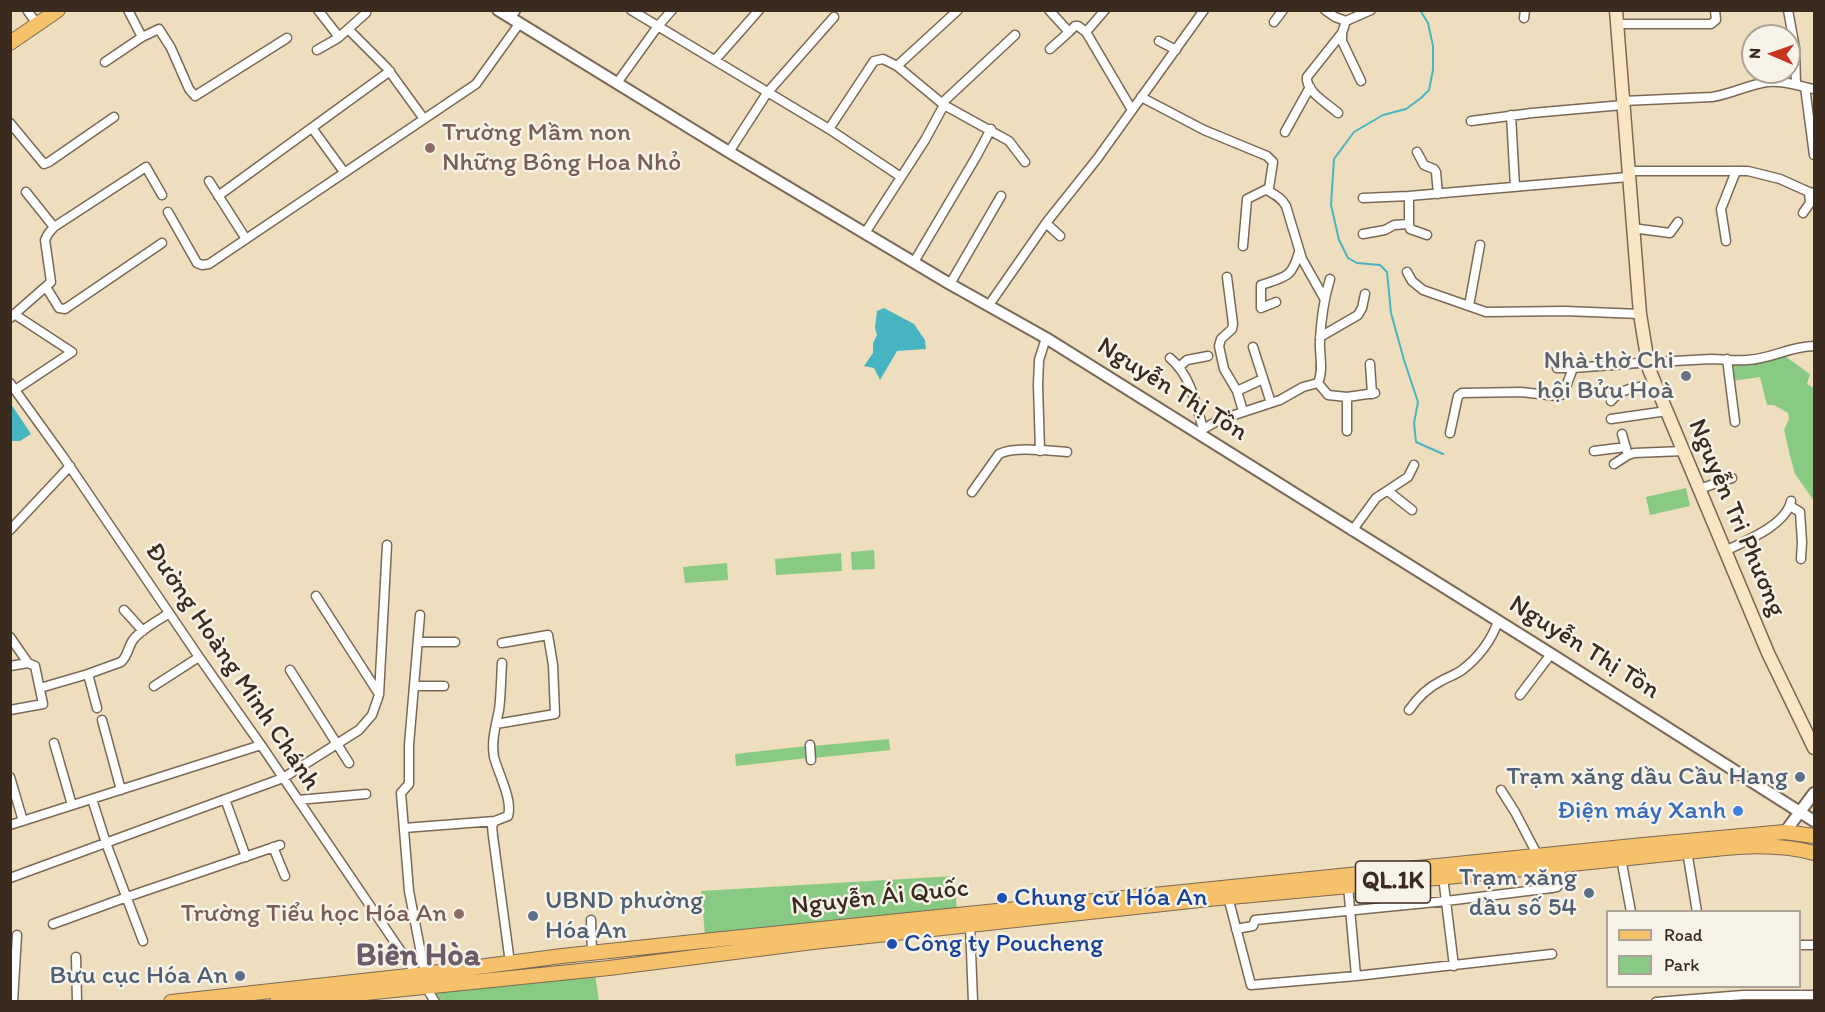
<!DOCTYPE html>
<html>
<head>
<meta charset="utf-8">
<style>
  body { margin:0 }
  #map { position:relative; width:1825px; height:1012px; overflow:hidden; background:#efdebd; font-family:Itim,sans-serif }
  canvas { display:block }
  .frame { position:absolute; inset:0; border:12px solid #3b2a1e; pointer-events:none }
  .legend { position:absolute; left:1606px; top:910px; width:195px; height:78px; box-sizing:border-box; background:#f7f3e8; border:2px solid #aca397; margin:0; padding:8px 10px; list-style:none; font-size:18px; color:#3b2a1e }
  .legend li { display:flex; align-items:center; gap:12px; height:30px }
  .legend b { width:30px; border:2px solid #aca397 }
  .north { position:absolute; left:1741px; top:24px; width:60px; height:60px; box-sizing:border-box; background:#f7f3e8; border:2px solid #aca397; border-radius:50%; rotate:272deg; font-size:16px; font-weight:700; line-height:24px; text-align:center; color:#3b2a1e }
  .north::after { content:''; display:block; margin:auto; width:21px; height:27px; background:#c8321e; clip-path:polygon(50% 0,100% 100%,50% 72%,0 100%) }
</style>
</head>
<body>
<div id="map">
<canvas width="1825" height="1012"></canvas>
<div class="frame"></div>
<ul class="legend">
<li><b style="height:8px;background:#f5c16b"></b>Road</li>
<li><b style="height:16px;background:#88ca83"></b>Park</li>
</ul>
<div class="north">N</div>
</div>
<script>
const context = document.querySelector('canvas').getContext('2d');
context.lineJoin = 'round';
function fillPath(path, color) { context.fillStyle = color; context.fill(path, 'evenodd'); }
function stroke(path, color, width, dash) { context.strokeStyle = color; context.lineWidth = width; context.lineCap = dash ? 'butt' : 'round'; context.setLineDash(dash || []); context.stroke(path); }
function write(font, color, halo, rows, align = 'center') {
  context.font = font + ' Itim,sans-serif'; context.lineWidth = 5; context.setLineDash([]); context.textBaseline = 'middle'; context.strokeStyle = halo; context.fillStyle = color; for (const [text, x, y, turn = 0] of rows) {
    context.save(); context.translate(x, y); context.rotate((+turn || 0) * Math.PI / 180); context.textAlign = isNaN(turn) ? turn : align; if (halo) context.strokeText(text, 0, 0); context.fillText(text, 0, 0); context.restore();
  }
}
fillPath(new Path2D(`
  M 1782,354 L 1810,374 L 1807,384 L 1814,388 L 1814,501 L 1795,474 L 1791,460 L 1784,430 L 1789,419 L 1788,413 L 1774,405 L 1767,405 L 1760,377 L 1732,381 L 1730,362 Z
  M 1686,488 L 1690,506 L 1650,515 L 1646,497 Z
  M 874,550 L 875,569 L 852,570 L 851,552 Z
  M 841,553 L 842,571 L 776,575 L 775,559 Z
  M 727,563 L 728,580 L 685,583 L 683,567 Z
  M 889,739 L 890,750 L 814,758 L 813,746 Z
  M 807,746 L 808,758 L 736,766 L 735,754 Z
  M 954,876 L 957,910 L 705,935 L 701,891 Z
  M 595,974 L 599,1001 L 438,1001 L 431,991 Z`), '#88ca83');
fillPath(new Path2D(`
  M 884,308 L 914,324 L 925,340 L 926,349 L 897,351 L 880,380 L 874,368 L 864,366 L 873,353 L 873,343 L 877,335 L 875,328 L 877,311 Z
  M 11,404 L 31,434 L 20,441 L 11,441 Z`), '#47b4c2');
stroke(new Path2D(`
  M 1420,10 L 1428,23 L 1433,46 L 1433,70 L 1429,90 L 1421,98 L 1406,109 L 1383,115 L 1354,132 L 1334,159 L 1331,205 L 1339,240 L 1348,258 L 1357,263 L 1380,265 L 1387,272 L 1391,313 L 1404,360 L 1418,402 L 1414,423 L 1416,442 L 1443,454`), '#47b4c2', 2);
const minor = new Path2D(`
  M 27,10 L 37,24
  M 128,10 L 142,37
  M 318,10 L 339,37
  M 631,10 L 829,129 L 901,177
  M 1049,10 L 1069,32 L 1075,26 L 1078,26 L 1086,32 L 1132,110
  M 1325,10 L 1335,17 L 1346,21 L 1371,10
  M 1788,10 L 1795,48 L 1796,85
  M 511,18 L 516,10
  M 1524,18 L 1525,10
  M 1346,21 L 1342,33 L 1342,41 L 1361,81
  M 1274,22 L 1283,10
  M 1617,24 L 1711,24 L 1716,20 L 1715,10
  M 348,29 L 387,68 L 424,119
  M 1086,32 L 1105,10
  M 1159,41 L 1176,50
  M 1050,49 L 1069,32
  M 317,50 L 338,38 L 366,13
  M 715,60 L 759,10
  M 105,62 L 142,37 L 159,29 L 171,48 L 189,89 L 195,96 L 287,38
  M 897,66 L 958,10
  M 617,83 L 658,26 L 672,10
  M 1805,87 L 1814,155
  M 1141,97 L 1204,130 L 1267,156 L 1273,162 L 1269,188 L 1247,199 L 1243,246
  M 1623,101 L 1712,97 C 1731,94 1748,85 1767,82 C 1783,80 1799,86 1814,89
  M 942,103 L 1015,35
  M 1338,113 C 1328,104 1305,91 1307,77 L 1342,33
  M 1511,115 L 1515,187
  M 1471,121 L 1532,113 L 1623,105
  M 10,123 L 44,164 L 49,162 L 114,117
  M 312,128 L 344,172
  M 829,129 L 874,61 L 883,59 L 897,66 L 944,105 L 1009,141 L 1025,162
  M 1285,132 L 1310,87
  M 729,152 L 767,93 L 834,17
  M 1417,152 L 1424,165 L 1434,169 L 1436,172 L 1438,194
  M 1629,171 L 1748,171 L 1780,179 L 1809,192 L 1814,193
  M 209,181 L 246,239
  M 1267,190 C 1275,195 1282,198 1286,206 L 1302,259 L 1324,298
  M 26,192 L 54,227
  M 218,196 L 390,71
  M 1363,198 L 1409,196 L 1628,177
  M 168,212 L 197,263 L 202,265 L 209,264 L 476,84 L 519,24
  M 1803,213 L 1810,203 L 1809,192
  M 1046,223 L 1060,236
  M 1409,224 L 1410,229 L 1427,235
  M 1632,228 L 1670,233 L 1678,222
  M 865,233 L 925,140 L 944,105
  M 1363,234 L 1385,230 L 1394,225 L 1409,224 L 1409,196
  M 1726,241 L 1721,209 L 1736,171
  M 914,262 L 976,157 L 991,129
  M 1407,272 L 1412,281 L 1423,290 L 1486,312 L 1565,311 L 1640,314
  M 1227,277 L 1233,324 L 1232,329 L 1221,339 L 1219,346 L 1224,369 L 1237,391 L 1243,411
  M 950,284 L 1001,196
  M 46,287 L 59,308 L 65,309 L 162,243
  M 1276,302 L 1261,308 L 1261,285 C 1285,277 1292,278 1299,252
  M 989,305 L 1046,223 L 1097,159 L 1204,10
  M 1469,306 L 1480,245
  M 14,314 L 72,352 L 15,390
  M 10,318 L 51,282 L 45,240 L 48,234 L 54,227 L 146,167 L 162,195
  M 1320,337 L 1358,315 L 1362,308 L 1365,294
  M 1253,347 L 1271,403
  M 1170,358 C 1191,376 1196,404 1203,429
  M 1727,359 L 1735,422
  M 1370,364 L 1372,394
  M 1179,367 L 1187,360 L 1208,356
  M 1557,368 L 1573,368
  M 10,383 L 64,458 L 199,657 L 261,745 L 417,975
  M 1318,383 L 1328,395 L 1347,397 L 1347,431
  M 1237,391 L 1263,379
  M 1347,397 L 1375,393
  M 1611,401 C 1622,387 1639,387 1656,385
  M 1611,419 L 1667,411
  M 1198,432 L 1219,420 L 1280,400 L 1303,387 L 1318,383 C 1324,370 1319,354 1320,340 C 1321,319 1324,299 1330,279
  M 1450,433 L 1458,396 L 1462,393 L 1521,392 L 1557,396 L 1561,395 L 1564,392 L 1573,368 C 1619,364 1665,361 1711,359 C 1723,359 1735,361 1747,360 C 1771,359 1791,346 1814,346
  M 1622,434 L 1627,452
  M 1040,451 L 1038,385 L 1039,360 L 1046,338
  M 1594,451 L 1626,447
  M 1614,464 L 1628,455 L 1634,453 L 1684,451
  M 1699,489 L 1732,478
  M 1388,491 L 1412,510
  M 972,492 L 999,454 C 1016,446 1048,451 1067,452
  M 1790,506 L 1800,512 L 1802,542 L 1801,559
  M 10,530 L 70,466
  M 1352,531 L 1376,498 L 1408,477 L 1414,465
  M 1725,551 C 1746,541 1786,525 1791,501
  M 316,596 L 379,694
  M 124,610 L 143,631
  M 420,615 L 409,745 L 409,784 L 401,793 L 409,891 L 425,974
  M 10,637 L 28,663
  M 418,642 L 455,642
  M 10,666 L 28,663 L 35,666 L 43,704 L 10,710
  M 290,670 L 349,763
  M 88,674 L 97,708
  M 154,686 L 199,657
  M 415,686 L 444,686
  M 40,688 L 88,674 L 121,662 C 128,656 128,647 133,640 C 141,629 158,621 169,613
  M 1520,695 L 1551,654
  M 1409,710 C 1418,697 1427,688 1441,681 C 1448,677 1455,675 1462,670 C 1478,658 1492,640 1498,621
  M 102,720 L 121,790
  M 496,724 L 555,714 L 553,665 L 548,635 L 502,643
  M 54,743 L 72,805
  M 810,745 L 811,760
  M 10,777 L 23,821
  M 1501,790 L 1515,812 L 1538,856
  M 92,799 L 106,843 L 143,941
  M 225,799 L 246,857
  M 298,800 L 366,794
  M 495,821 L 492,826 L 493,836 L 510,963
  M 10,825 L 261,745
  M 404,828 L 495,821 L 508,816 C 513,800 498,773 494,757 C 491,741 496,725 499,710 C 501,695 501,678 502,663
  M 273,847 L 285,876
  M 1687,851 L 1697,912
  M 1621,858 L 1631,912
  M 1443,877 L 1454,966
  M 10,878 L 283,778 L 359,730 L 372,715 L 379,695 L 387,545
  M 1348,886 L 1356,976
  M 1228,897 L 1251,985 L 1356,976 L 1552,954
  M 591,920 L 592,953
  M 53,924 L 127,897 L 280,845
  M 970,925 L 973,1002
  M 1236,929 L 1253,926 L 1255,920 L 1446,901 L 1552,888 L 1557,887 L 1561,882 L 1560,865
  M 1800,945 L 1814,945
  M 76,957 L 77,1002
  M 426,987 L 435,1002
  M 13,1002 L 17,935
  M 1656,1002 L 1743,995 L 1814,995`);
const tertiary = new Path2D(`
  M 498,10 L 729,152 L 950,284 L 1046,338 L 1551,654 L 1814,821
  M 1785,832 L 1814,793`);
const secondary = new Path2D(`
  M 1616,10 L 1640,314 L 1649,369 L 1768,653 L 1814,748`);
const primary = new Path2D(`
  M 10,43 L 58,10
  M 171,1002 L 417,975 L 562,956 L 703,941 L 1643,845 L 1785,832 L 1814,836
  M 277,1002 L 609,968 L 813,942 L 1209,899 L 1447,877 L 1725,848 C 1756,845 1784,845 1814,853`);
stroke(minor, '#7a6956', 11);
stroke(tertiary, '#7a6956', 14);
stroke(secondary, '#7a6956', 15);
stroke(primary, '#7a6956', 16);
stroke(minor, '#fff', 8);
stroke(tertiary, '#fff', 10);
stroke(secondary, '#fbe6c4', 12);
stroke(primary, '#f5c16b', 14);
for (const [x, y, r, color] of [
  [430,148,6,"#8d6e63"],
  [1686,376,6,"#6b7280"],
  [1800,777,6,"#5c6f8a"],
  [1738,811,6,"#3f7fe0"],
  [1589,893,6,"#5c6f8a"],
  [1002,898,6,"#1a4fb4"],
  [459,914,6,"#8d6e63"],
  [533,916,6,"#5c6f8a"],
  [892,944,6,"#1a4fb4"],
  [240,976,6,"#5c6f8a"]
]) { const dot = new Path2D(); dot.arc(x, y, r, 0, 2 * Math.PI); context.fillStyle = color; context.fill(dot); stroke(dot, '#f7f3e8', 2); }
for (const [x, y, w] of [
  [1393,882,75]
]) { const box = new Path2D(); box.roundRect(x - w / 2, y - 21, w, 42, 4.5); context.fillStyle = '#f7f3e8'; context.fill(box); stroke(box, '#3b2a1e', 1.5); }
write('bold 24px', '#3b2a1e', null, [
  ["QL.1K",1393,882]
]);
write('26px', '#785e54', '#f7f3e8', [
  ["Trường Mầm non",442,133],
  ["Những Bông Hoa Nhỏ",442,163],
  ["Trường Tiểu học Hóa An",447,914,"right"]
], 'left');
write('26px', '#5b616d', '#f7f3e8', [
  ["Nhà thờ Chi",1674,361],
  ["hội Bửu Hoà",1674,391]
], 'right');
write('26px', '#3b2a1e', '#f7f3e8', [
  ["Nguyễn Thị Tồn",1172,390,32],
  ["Nguyễn Tri Phương",1736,518,67],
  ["Nguyễn Thị Tồn",1584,648,32],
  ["Đường Hoàng Minh Chánh",232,667,56],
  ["Nguyễn Ái Quốc",880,898,-6]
]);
write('26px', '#4e5e75', '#f7f3e8', [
  ["Trạm xăng dầu Cầu Hang",1788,777],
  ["Trạm xăng",1577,878],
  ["dầu số 54",1577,908],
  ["UBND phường",545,901,"left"],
  ["Hóa An",545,931,"left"],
  ["Bưu cục Hóa An",228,976]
], 'right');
write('26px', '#366cbe', '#f7f3e8', [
  ["Điện máy Xanh",1726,811]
], 'right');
write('26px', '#164399', '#f7f3e8', [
  ["Chung cư Hóa An",1014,898],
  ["Công ty Poucheng",904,944]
], 'left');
write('bold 32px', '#6e5b6a', '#f7f3e8', [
  ["Biên Hòa",418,957]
]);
</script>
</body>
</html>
